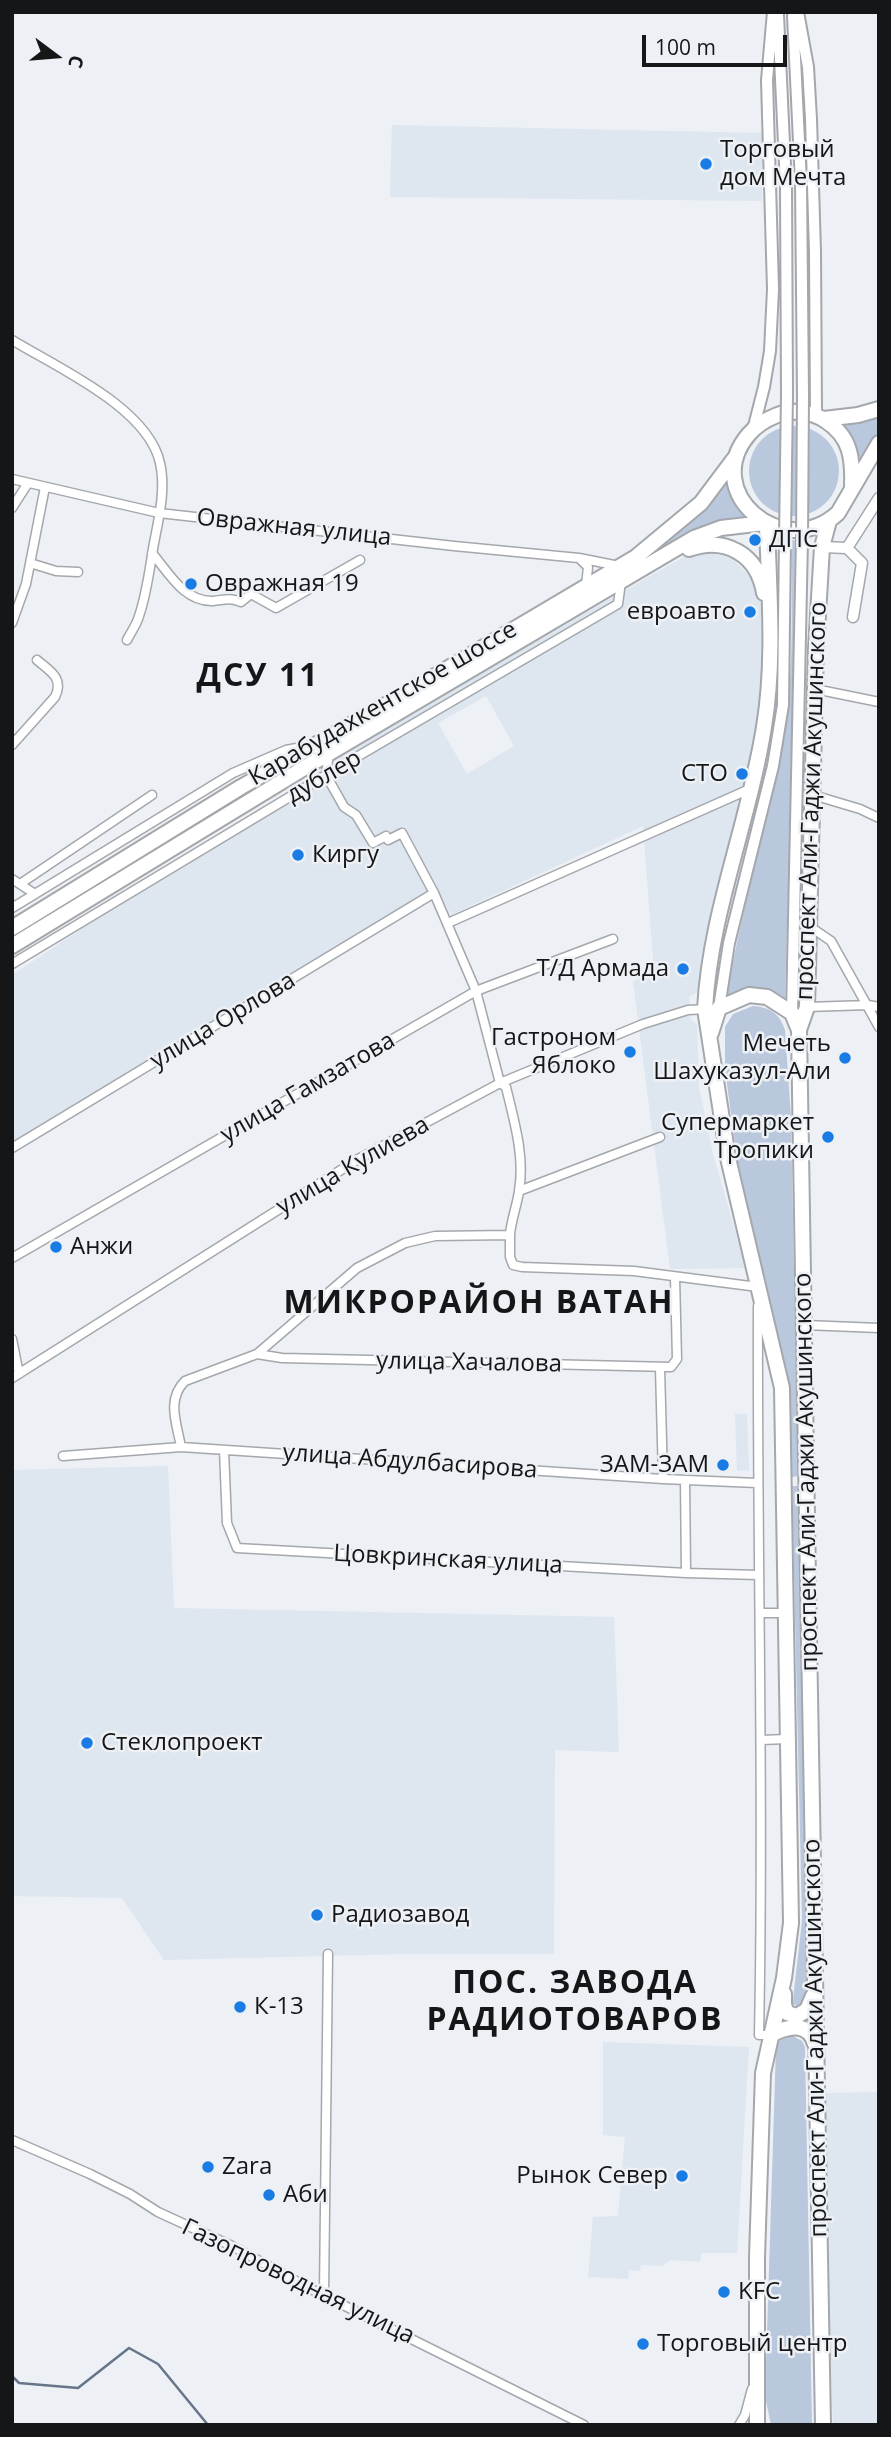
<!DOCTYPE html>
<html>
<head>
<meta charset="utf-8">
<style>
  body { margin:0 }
  #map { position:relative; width:891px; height:2437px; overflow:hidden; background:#edf0f4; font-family:"Open Sans",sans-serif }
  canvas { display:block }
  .frame { position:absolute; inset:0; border:14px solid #151617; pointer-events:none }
  .north { position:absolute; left:21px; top:21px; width:70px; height:70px; -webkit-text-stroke:5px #edf0f4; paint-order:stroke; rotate:106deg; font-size:19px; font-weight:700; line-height:28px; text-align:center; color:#151617 }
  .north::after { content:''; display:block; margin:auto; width:24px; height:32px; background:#151617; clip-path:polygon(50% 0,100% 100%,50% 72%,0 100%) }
  .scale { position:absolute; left:642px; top:35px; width:145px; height:32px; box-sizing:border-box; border:4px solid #151617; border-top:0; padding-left:9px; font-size:21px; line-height:24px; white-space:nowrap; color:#151617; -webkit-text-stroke:5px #edf0f4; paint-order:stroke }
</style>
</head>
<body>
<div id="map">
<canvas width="891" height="2437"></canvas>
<div class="frame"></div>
<div class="north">С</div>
<div class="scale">100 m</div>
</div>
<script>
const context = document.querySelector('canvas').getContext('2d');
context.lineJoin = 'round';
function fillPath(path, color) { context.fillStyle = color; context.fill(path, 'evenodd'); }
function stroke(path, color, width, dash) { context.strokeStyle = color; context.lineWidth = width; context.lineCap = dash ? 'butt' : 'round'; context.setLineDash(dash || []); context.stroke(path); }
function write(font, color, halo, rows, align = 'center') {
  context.font = font + ' "Open Sans",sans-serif'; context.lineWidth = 5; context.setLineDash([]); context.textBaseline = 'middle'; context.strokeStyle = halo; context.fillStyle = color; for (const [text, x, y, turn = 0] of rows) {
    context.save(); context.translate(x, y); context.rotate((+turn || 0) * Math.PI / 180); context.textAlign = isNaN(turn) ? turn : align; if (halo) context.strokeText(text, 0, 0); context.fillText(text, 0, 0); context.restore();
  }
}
fillPath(new Path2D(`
  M 392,125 L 762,133 L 762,201 L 390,197 Z
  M 712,552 L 732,559 L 755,581 L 762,607 L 766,643 L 762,709 L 700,991 L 689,997 L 691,1019 L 697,1025 L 699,1087 L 713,1154 L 746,1268 L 670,1269 L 633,981 L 654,972 L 643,826 L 451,915 L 440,894 L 12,1142 L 12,975 L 377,732 L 682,558 L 698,553 ZM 486,696 L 514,746 L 467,774 L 438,723 Z
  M 735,1414 L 747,1414 L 749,1470 L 737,1471 Z
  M 168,1466 L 174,1608 L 614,1617 L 619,1752 L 555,1750 L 554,1954 L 406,1954 L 164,1960 L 122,1898 L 12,1896 L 12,1470 Z
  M 603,2042 L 749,2047 L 737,2253 L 702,2253 L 700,2262 L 670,2260 L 662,2266 L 641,2265 L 640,2271 L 629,2270 L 628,2279 L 588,2277 L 593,2217 L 618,2216 L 625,2137 L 603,2135 Z
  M 879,2092 L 879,2425 L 833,2425 L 821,2093 Z`), '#dee6f0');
fillPath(new Path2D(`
  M 879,415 L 879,433 L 861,461 L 850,433 L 841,424 Z
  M749 471a45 45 0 1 1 90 0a45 45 0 1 1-90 0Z
  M 726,478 L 737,509 L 749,521 L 644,563 L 642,559 C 679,532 698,516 726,478 Z
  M 792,540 L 795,540 L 794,692 L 785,998 C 762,986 750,986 727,997 C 740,912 766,832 782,747 C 795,680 791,609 792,540 Z
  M 753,1006 C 770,1007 780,1014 785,1030 L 791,1117 L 798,1476 L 792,1477 L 789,1381 L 737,1159 L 725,1069 L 725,1027 L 733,1014 Z
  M 792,1486 L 799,1486 L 809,1995 L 801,2008 L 793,2004 L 793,1999 L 802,1921 Z
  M 791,2035 L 802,2041 L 805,2047 L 812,2425 L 771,2425 L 765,2396 L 776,2047 L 779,2041 Z`), '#b9c8dd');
stroke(new Path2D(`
  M 12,2376 L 19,2383 L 78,2388 L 129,2348 L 158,2364 L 208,2425`), '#667589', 2.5);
const minor = new Path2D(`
  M 12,340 C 58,368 148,408 160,463 C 166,488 159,518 154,543 C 150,566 147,593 139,616 C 137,624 131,632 127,640
  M 12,479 L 159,513 L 454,546 L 579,558
  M 12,508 L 28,483
  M 152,553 C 169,573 184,602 213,601 C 224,600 230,597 241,602 L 251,594 L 276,608 L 360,560
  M 30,563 L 56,571 L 78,572
  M 586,586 L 588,567 L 579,558 L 619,566
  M 12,623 L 26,584 L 45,487
  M 815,689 L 879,702
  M 12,745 L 55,697 C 64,678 51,672 37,660
  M 329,753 L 326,775 L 344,807 L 356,815 L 373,843 L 386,836 L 388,840 L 402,833 L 434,893 L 476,991 L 500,1083 L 506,1087 C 514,1121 525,1156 519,1191 C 517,1206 511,1220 510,1235
  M 813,795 L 860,809 L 879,818
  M 12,879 L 35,894
  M 20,884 L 152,795
  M 12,908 L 233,773 L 286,750 L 302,747
  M 448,923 L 752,788
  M 809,926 L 831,941 L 879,1027
  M 12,964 L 326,775 L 618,604 L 621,582
  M 807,1007 L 868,1005 L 879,1007
  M 12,1148 L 434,893
  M 519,1191 L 660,1137
  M 12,1258 L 476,991 L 613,939
  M 758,1306 C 757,1549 764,1792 759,2035 L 771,2035
  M 805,1325 L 879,1328
  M 12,1339 L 19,1374
  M 257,1354 L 282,1358 L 671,1367 L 677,1359 L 675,1277
  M 660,1368 L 663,1479
  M 12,1378 L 360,1158 L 500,1083 L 643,1024 L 688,1010 L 709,1009
  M 181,1447 C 177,1424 166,1400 185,1381 L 257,1354 L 357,1268 L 405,1243 L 435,1236 L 510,1235 L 510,1257 L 513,1265 L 522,1267 L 634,1271 L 758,1287 L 758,1289
  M 224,1450 L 227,1523 L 237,1548 L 686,1573 L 759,1575
  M 63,1456 L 181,1447 L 663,1479 L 757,1483
  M 685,1480 L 686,1573
  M 760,1613 L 785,1613
  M 761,1740 L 787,1739
  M 12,2140 L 90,2174 L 130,2194 L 158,2212 L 232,2246 L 309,2288 L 584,2425
  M 324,2294 L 328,1954
  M 739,2425 L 745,2415 L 752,2389`);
const tertiary = new Path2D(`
  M 822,547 L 847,548 L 879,498
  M 847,548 L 862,563 L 853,617`);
const secondary = new Path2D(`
  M 798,12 L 808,67 L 811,119 L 815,252 L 816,415
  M 778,15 L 786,186 L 787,394
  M 793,16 L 801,183 L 803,395
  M 753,430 L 764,387 L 770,351 L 773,289 L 767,80 L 773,12
  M 719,1008 L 729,943 L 773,766 L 783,705 L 785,538
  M 792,1013 L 802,540`);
const trunk = new Path2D(`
  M 824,419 L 858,415 L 879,409
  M 852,487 C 853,459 851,437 826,421 C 811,411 791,409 775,416 C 765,420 756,426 749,434 C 699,492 783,563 838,513 L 879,443
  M 689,549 C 726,536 758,555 764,593
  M 12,928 L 241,787 L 396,699 L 636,557 L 701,503 L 734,459
  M 12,946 L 309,765 L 694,538 L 721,528 L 764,523
  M 711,1033 L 719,1008 L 749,995 L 767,997 L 792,1013 L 799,1030
  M 784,1994 L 784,2005 L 787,2013 L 797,2016 L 807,2010 L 813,1996
  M 771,2035 C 787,2026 809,2021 815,2044
  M 757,2425 L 757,2257 L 763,2073 L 784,1978 L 791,1923 L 782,1388 L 728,1158 L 705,1009 C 710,913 749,822 764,727 C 775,661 769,591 767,525
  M 823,2425 C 812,1960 808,1495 799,1030 L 807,1007 L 816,649 L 822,547 L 829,521`);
stroke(minor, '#a4a7ab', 11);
stroke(tertiary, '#a4a7ab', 13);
stroke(secondary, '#a4a7ab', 14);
stroke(trunk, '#a4a7ab', 18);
stroke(minor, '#fff', 8);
stroke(tertiary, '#fff', 10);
stroke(secondary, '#fff', 10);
stroke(trunk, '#fff', 14);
const secondaryBridge = new Path2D(`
  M 785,538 L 787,394
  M 802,540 L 803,395`);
stroke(secondaryBridge, '#a4a7ab', 14, []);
stroke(secondaryBridge, '#fff', 10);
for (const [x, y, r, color] of [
  [706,164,7,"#197be4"],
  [755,540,7,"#197be4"],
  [191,584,7,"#197be4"],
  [750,612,7,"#197be4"],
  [742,774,7,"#197be4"],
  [298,855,7,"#197be4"],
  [683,969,7,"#197be4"],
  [630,1052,7,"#197be4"],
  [845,1058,7,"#197be4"],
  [828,1137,7,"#197be4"],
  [56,1247,7,"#197be4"],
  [723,1465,7,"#197be4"],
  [87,1743,7,"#197be4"],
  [317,1915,7,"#197be4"],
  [240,2007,7,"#197be4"],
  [208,2167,7,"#197be4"],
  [682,2176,7,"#197be4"],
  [269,2195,7,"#197be4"],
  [724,2292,7,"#197be4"],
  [643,2344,7,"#197be4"]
]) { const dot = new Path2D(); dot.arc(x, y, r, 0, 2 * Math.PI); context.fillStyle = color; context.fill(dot); stroke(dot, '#edf0f4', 2.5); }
write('24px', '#151617', '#edf0f4', [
  ["Торговый",720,150],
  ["дом Мечта",720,178],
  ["ДПС",769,540],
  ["Овражная 19",205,584],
  ["евроавто",736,612,"right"],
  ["СТО",728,774,"right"],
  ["Киргу",312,855],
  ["Т/Д Армада",669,969,"right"],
  ["Гастроном",616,1038,"right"],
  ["Яблоко",616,1066,"right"],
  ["Мечеть",831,1044,"right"],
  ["Шахуказул-Али",831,1072,"right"],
  ["Супермаркет",814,1123,"right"],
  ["Тропики",814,1151,"right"],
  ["Анжи",70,1247],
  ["ЗАМ-ЗАМ",709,1465,"right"],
  ["Стеклопроект",101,1743],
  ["Радиозавод",331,1915],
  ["К-13",254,2007],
  ["Zara",222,2167],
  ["Рынок Север",668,2176,"right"],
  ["Аби",283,2195],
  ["KFC",738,2292],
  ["Торговый центр",657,2344]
], 'left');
write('24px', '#151617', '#edf0f4', [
  ["Овражная улица",294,528,6],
  ["Карабудахкентское шоссе",383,704,-30],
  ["дублер",324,777,-30],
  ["проспект Али-Гаджи Акушинского",812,801,-88],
  ["улица Орлова",223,1021,-31],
  ["улица Гамзатова",308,1088,-30],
  ["улица Кулиева",353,1166,-30],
  ["улица Хачалова",469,1363,1],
  ["улица Абдулбасирова",410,1462,4],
  ["проспект Али-Гаджи Акушинского",807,1472,-91],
  ["Цовкринская улица",448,1560,3],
  ["проспект Али-Гаджи Акушинского",816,2038,-91],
  ["Газопроводная улица",298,2282,26]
]);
context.letterSpacing = '2px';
write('bold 32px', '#151617', '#edf0f4', [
  ["ДСУ 11",258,677],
  ["МИКРОРАЙОН ВАТАН",479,1304],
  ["ПОС. ЗАВОДА",575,1984],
  ["РАДИОТОВАРОВ",575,2021]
]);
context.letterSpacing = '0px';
</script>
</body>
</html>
